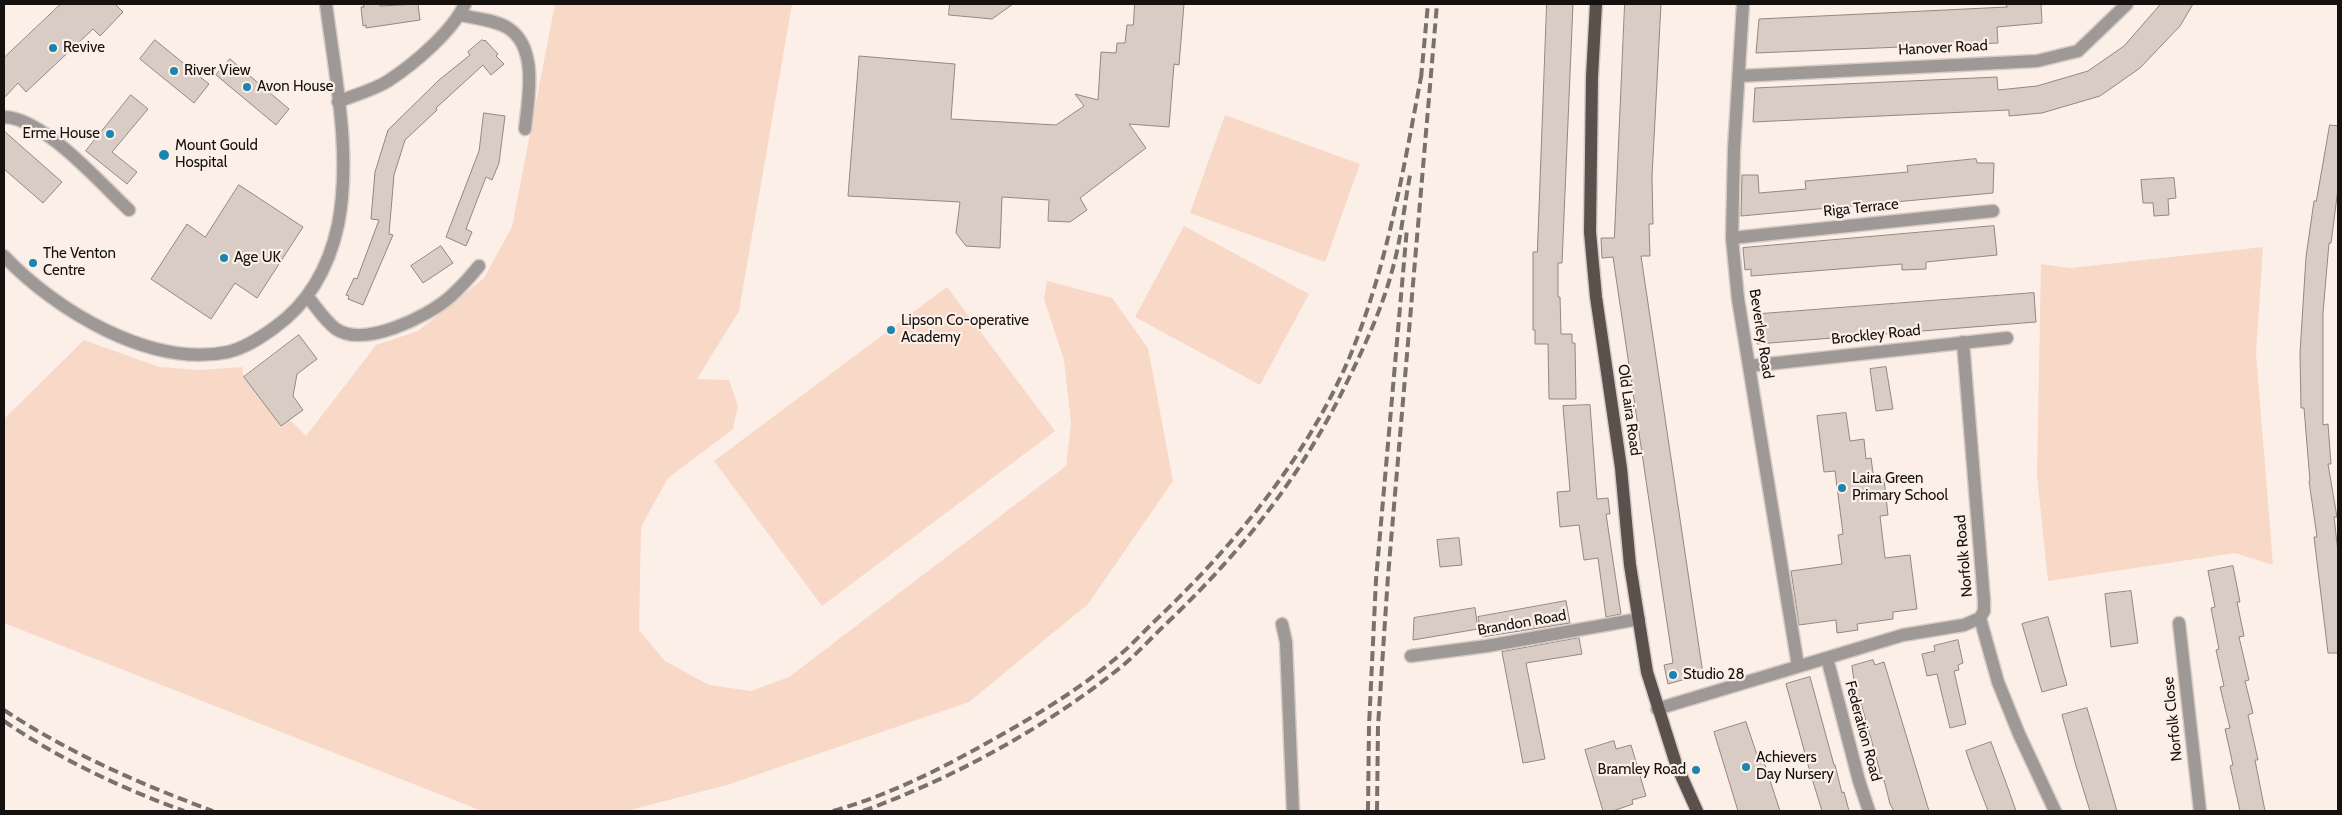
<!DOCTYPE html>
<html>
<head>
<meta charset="utf-8">
<style>
  body { margin:0 }
  #map { position:relative; width:2342px; height:815px; overflow:hidden; background:#fcefe8; font-family:Cabin,sans-serif }
  canvas { display:block }
  .frame { position:absolute; inset:0; border:5px solid #15110f; pointer-events:none }
</style>
</head>
<body>
<div id="map">
<canvas width="2342" height="815"></canvas>
<div class="frame"></div>
</div>
<script>
const context = document.querySelector('canvas').getContext('2d');
context.lineJoin = 'round';
function fillPath(path, color) { context.fillStyle = color; context.fill(path, 'evenodd'); }
function stroke(path, color, width, dash) { context.strokeStyle = color; context.lineWidth = width; context.lineCap = dash ? 'butt' : 'round'; context.setLineDash(dash || []); context.stroke(path); }
function write(font, color, halo, rows, align = 'center') {
  context.font = font + ' Cabin,sans-serif'; context.lineWidth = 4.5; context.setLineDash([]); context.textBaseline = 'middle'; context.strokeStyle = halo; context.fillStyle = color; for (const [text, x, y, turn = 0] of rows) {
    context.save(); context.translate(x, y); context.rotate((+turn || 0) * Math.PI / 180); context.textAlign = isNaN(turn) ? turn : align; if (halo) context.strokeText(text, 0, 0); context.fillText(text, 0, 0); context.restore();
  }
}
fillPath(new Path2D(`
  M 555,4 L 792,4 L 739,311 L 697,379 L 729,380 L 738,406 L 733,429 L 668,478 L 641,527 L 639,630 L 665,661 L 709,685 L 751,691 L 789,677 L 1066,466 L 1071,423 L 1064,360 L 1044,299 L 1047,281 L 1112,298 L 1148,348 L 1173,481 L 1088,604 L 969,702 L 727,785 L 626,811 L 482,811 L 4,623 L 4,419 L 84,340 L 159,367 L 199,370 L 242,367 L 244,377 L 281,426 L 290,420 L 306,436 L 376,345 L 418,331 L 484,278 L 512,227 Z
  M 1225,115 L 1360,164 L 1325,262 L 1190,213 Z
  M 1184,226 L 1309,294 L 1260,385 L 1135,317 Z
  M 2263,247 L 2256,353 L 2273,565 L 2235,553 L 2048,581 L 2037,476 L 2041,264 L 2070,268 Z
  M 947,287 L 1055,431 L 822,606 L 714,461 Z`), '#f8d8c7');
const building = new Path2D(`
  M 61,4 L 115,4 L 123,12 L 100,36 L 93,29 L 26,92 L 18,83 L 4,98 L 4,58 Z
  M 363,4 L 380,4 L 380,6 L 418,4 L 420,20 L 366,28 L 366,25 L 363,26 L 361,7 L 364,7 Z
  M 950,4 L 1013,4 L 992,19 L 949,15 Z
  M 1135,4 L 1184,4 L 1179,65 L 1174,64 L 1169,127 L 1129,124 L 1146,148 L 1080,198 L 1087,210 L 1070,222 L 1048,221 L 1049,200 L 1002,197 L 1000,248 L 966,246 L 956,233 L 960,202 L 848,196 L 859,56 L 955,64 L 951,119 L 1056,125 L 1084,106 L 1075,94 L 1098,100 L 1101,52 L 1116,53 L 1117,43 L 1125,43 L 1127,25 L 1133,25 Z
  M 1547,4 L 1573,4 L 1562,263 L 1558,263 L 1558,297 L 1560,297 L 1561,334 L 1572,334 L 1572,343 L 1575,343 L 1576,399 L 1549,399 L 1548,344 L 1535,344 L 1535,330 L 1533,330 L 1533,252 L 1537,252 Z
  M 1625,4 L 1661,4 L 1652,177 L 1653,224 L 1649,224 L 1650,256 L 1641,256 L 1703,674 L 1668,684 L 1664,665 L 1673,663 L 1613,257 L 1602,258 L 1601,238 L 1614,238 Z
  M 2006,4 L 2041,4 L 2042,23 L 1997,27 L 1998,43 L 1756,53 L 1759,19 L 2007,7 Z
  M 2161,4 L 2193,4 L 2180,26 L 2140,68 L 2100,96 L 2042,113 L 2009,116 L 2009,110 L 1753,122 L 1755,88 L 1997,77 L 1998,90 L 2037,86 L 2088,71 L 2124,46 Z
  M 155,40 L 209,84 L 194,103 L 140,59 Z
  M 482,40 L 484,41 L 485,40 L 498,54 L 496,56 L 504,64 L 491,75 L 483,65 L 436,108 L 437,110 L 405,140 L 394,175 L 389,234 L 393,235 L 363,305 L 348,299 L 349,296 L 346,295 L 354,278 L 357,279 L 379,220 L 371,219 L 375,172 L 388,130 L 439,80 L 470,55 L 468,52 Z
  M 230,59 L 289,109 L 276,125 L 216,75 Z
  M 131,95 L 148,109 L 112,152 L 137,172 L 127,184 L 86,151 Z
  M 484,113 L 505,116 L 499,163 L 492,180 L 486,177 L 466,229 L 472,232 L 466,246 L 446,237 L 479,151 Z
  M 2330,125 L 2338,126 L 2338,189 L 2331,243 L 2329,243 L 2323,313 L 2323,425 L 2328,424 L 2331,464 L 2328,464 L 2337,517 L 2334,517 L 2338,552 L 2338,653 L 2328,653 L 2314,537 L 2317,537 L 2309,481 L 2310,481 L 2304,408 L 2301,408 L 2300,353 L 2306,257 L 2314,201 L 2316,201 Z
  M 4,131 L 62,182 L 43,203 L 4,169 Z
  M 1976,159 L 1977,163 L 1994,163 L 1993,193 L 1741,216 L 1742,175 L 1758,175 L 1759,193 L 1806,189 L 1805,181 L 1908,172 L 1907,166 Z
  M 2174,178 L 2176,198 L 2168,199 L 2169,215 L 2154,216 L 2153,203 L 2143,203 L 2141,180 Z
  M 239,185 L 303,227 L 257,298 L 235,283 L 211,319 L 151,279 L 187,224 L 205,237 Z
  M 1994,226 L 1997,255 L 1926,262 L 1926,269 L 1902,270 L 1902,264 L 1751,276 L 1751,269 L 1745,270 L 1743,248 Z
  M 441,246 L 453,263 L 423,283 L 411,266 Z
  M 2034,293 L 2036,322 L 1757,344 L 1755,322 L 1761,322 L 1761,314 Z
  M 299,335 L 317,359 L 297,374 L 293,396 L 303,410 L 281,426 L 244,377 Z
  M 1886,367 L 1893,409 L 1876,411 L 1870,369 Z
  M 1590,405 L 1597,499 L 1608,498 L 1610,514 L 1606,514 L 1621,614 L 1606,617 L 1598,558 L 1584,560 L 1579,525 L 1560,527 L 1557,492 L 1570,491 L 1563,406 Z
  M 1846,413 L 1850,441 L 1864,439 L 1866,459 L 1871,458 L 1874,480 L 1884,479 L 1888,515 L 1880,516 L 1885,558 L 1910,555 L 1917,609 L 1893,612 L 1893,619 L 1857,624 L 1858,630 L 1837,633 L 1836,620 L 1799,625 L 1791,571 L 1842,564 L 1838,535 L 1843,534 L 1835,471 L 1824,472 L 1817,416 Z
  M 1459,538 L 1462,565 L 1440,567 L 1437,540 Z
  M 2233,566 L 2240,602 L 2237,602 L 2244,636 L 2239,637 L 2249,680 L 2245,681 L 2253,713 L 2248,715 L 2258,760 L 2255,760 L 2265,811 L 2240,811 L 2230,766 L 2233,765 L 2225,729 L 2230,728 L 2220,687 L 2224,686 L 2216,650 L 2219,649 L 2211,608 L 2215,607 L 2208,571 Z
  M 2131,591 L 2138,643 L 2111,647 L 2105,594 Z
  M 1566,601 L 1570,623 L 1482,637 L 1478,617 Z
  M 1475,608 L 1478,629 L 1413,640 L 1414,618 Z
  M 2048,617 L 2067,685 L 2042,692 L 2022,624 Z
  M 1579,638 L 1582,654 L 1526,663 L 1545,759 L 1523,763 L 1502,652 Z
  M 1958,640 L 1963,663 L 1958,665 L 1959,670 L 1954,671 L 1966,724 L 1950,728 L 1937,674 L 1927,676 L 1922,654 L 1935,651 L 1934,646 Z
  M 1873,660 L 1875,665 L 1884,662 L 1929,811 L 1894,811 L 1890,804 L 1884,780 L 1879,781 L 1880,772 L 1875,753 L 1859,696 L 1856,696 L 1852,666 Z
  M 1810,677 L 1834,765 L 1835,765 L 1842,793 L 1844,792 L 1849,811 L 1822,811 L 1810,772 L 1786,684 Z
  M 2087,708 L 2102,759 L 2117,811 L 2090,811 L 2076,766 L 2062,715 Z
  M 1746,722 L 1759,761 L 1763,759 L 1780,811 L 1738,811 L 1714,732 Z
  M 1614,741 L 1616,749 L 1631,745 L 1646,796 L 1632,800 L 1633,804 L 1613,811 L 1603,811 L 1585,750 Z
  M 1991,742 L 2009,791 L 2016,811 L 1988,811 L 1972,769 L 1966,751 Z`);
fillPath(building, '#d8ccc5');
stroke(building, '#938781', 1);
const minor = new Path2D(`
  M 1743,4 L 1734,149 L 1732,238 L 1738,299 L 1798,666
  M 460,15 C 475,18 495,20 508,28 C 539,48 528,99 525,129
  M 1740,76 L 2037,61 L 2078,51 L 2127,4
  M 338,102 C 354,95 374,90 388,81 C 414,64 452,32 465,4
  M 4,117 C 44,118 100,183 129,210
  M 1732,238 L 1993,211
  M 4,256 C 55,310 150,368 228,352 C 245,348 260,338 274,328 C 309,303 329,267 338,225 C 352,155 335,75 326,4
  M 308,297 C 316,307 325,321 336,329 C 364,348 427,317 450,297 C 460,288 470,277 479,266
  M 1963,342 L 1984,600 L 1984,611 L 1980,618
  M 1749,366 L 2007,338
  M 1980,618 L 1998,682 L 2019,734 L 2055,811
  M 2179,623 L 2200,811
  M 1282,624 L 1286,642 L 1293,811
  M 1411,656 L 1487,646 L 1639,619
  M 1827,658 L 1859,781 L 1869,811
  M 1657,709 L 1903,635 L 1964,625 L 1980,618`);
const major = new Path2D(`
  M 1596,4 L 1592,77 L 1590,232 L 1596,297 L 1621,468 L 1630,565 L 1647,672 L 1676,764 L 1697,811`);
stroke(minor, '#d7cbc5', 15);
stroke(major, '#d7cbc5', 15);
stroke(minor, '#9e9996', 12);
stroke(major, '#5a514c', 12);
stroke(new Path2D(`
  M 1421,78 L 1428,4
  M 4,710 C 69,753 140,784 213,811
  M 4,721 C 59,759 121,788 184,811
  M 833,811 C 886,796 937,771 985,744 C 1030,719 1076,692 1115,659 C 1131,646 1144,631 1159,617 C 1242,537 1317,445 1358,336 C 1390,251 1405,161 1422,72
  M 863,811 C 954,778 1045,728 1121,667 C 1138,653 1153,636 1169,621 C 1246,547 1303,474 1349,378 C 1366,343 1382,308 1392,271 C 1401,240 1404,207 1410,175
  M 1368,811 L 1369,726 L 1376,580 L 1407,228
  M 1377,811 L 1378,726 L 1388,576 L 1437,4`), '#78716c', 4, [10, 5]);
for (const [x, y, r, color] of [
  [53,48,5,"#1c85ae"],
  [174,71,5,"#1c85ae"],
  [247,87,5,"#1c85ae"],
  [110,134,5,"#1c85ae"],
  [164,155,6,"#1c85ae"],
  [224,258,5,"#1c85ae"],
  [33,263,5,"#1c85ae"],
  [891,330,5,"#1c85ae"],
  [1842,488,5,"#1c85ae"],
  [1673,675,5,"#1c85ae"],
  [1746,767,5,"#1c85ae"],
  [1696,770,5,"#1c85ae"]
]) { const dot = new Path2D(); dot.arc(x, y, r, 0, 2 * Math.PI); context.fillStyle = color; context.fill(dot); stroke(dot, '#fcefe8', 2); }
write('15px', '#15110f', '#fcefe8', [
  ["Revive",63,48],
  ["River View",184,71],
  ["Avon House",257,87],
  ["Erme House",100,134,"right"],
  ["Mount Gould",175,146],
  ["Hospital",175,163],
  ["The Venton",43,254],
  ["Centre",43,271],
  ["Age UK",234,258],
  ["Lipson Co-operative",901,321],
  ["Academy",901,338],
  ["Laira Green",1852,479],
  ["Primary School",1852,496],
  ["Studio 28",1683,675],
  ["Achievers",1756,758],
  ["Day Nursery",1756,775],
  ["Bramley Road",1686,770,"right"]
], 'left');
write('15px', '#15110f', '#fcefe8', [
  ["Hanover Road",1943,48,-3],
  ["Riga Terrace",1861,208,-6],
  ["Beverley Road",1761,334,81],
  ["Brockley Road",1876,335,-6],
  ["Old Laira Road",1629,410,82],
  ["Norfolk Road",1964,556,-95],
  ["Brandon Road",1522,623,-10],
  ["Norfolk Close",2173,719,-96],
  ["Federation Road",1863,731,75]
]);
</script>
</body>
</html>
